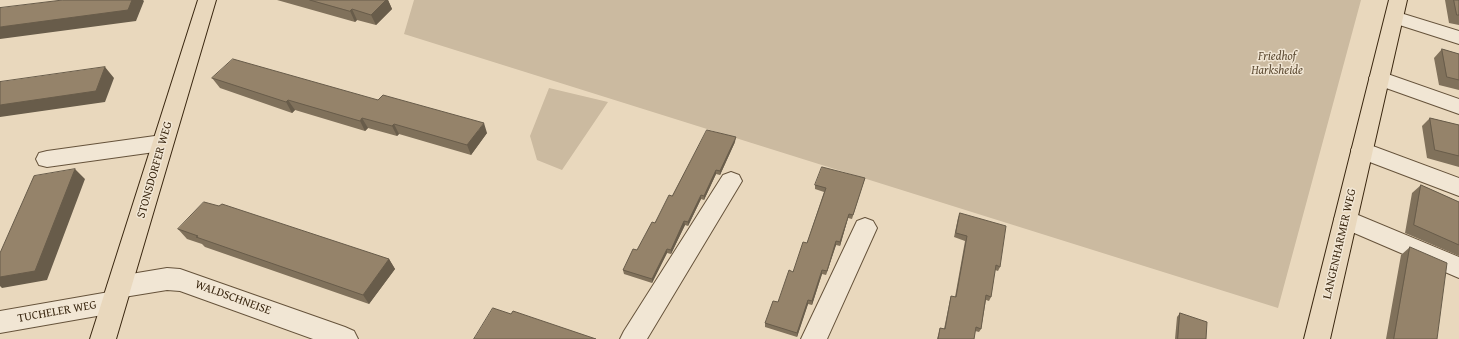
<!DOCTYPE html>
<html>
<head>
<meta charset="utf-8">
<style>
  body { margin:0 }
  canvas { display:block; background:#e9d8bd }
</style>
</head>
<body>
<canvas width="1459" height="339"></canvas>
<script>
const context = document.querySelector('canvas').getContext('2d');
context.lineJoin = 'round';
function fillPath(path, color) { context.fillStyle = color; context.fill(path, 'evenodd'); }
function stroke(path, color, width, dash) { context.strokeStyle = color; context.lineWidth = width; context.lineCap = dash ? 'butt' : 'round'; context.setLineDash(dash || []); context.stroke(path); }
function write(font, color, halo, rows, align = 'center') {
  context.font = font + ' "Gentium Book Plus",serif'; context.lineWidth = 3; context.setLineDash([]); context.textBaseline = 'middle'; context.strokeStyle = halo; context.fillStyle = color; for (const [text, x, y, turn = 0] of rows) {
    context.save(); context.translate(x, y); context.rotate((+turn || 0) * Math.PI / 180); context.textAlign = isNaN(turn) ? turn : align; if (halo) context.strokeText(text, 0, 0); context.fillText(text, 0, 0); context.restore();
  }
}
fillPath(new Path2D(`
  M 414,0 L 1361,0 L 1278,308 L 404,34 Z
  M 549,88 L 608,102 L 562,170 L 537,160 L 530,136 Z`), '#cbbaa0');
const minor = new Path2D(`
  M 1394,11 L 1459,31 L 1459,44 L 1387,21 L 1385,17 L 1387,13 Z
  M 1379,71 L 1459,99 L 1459,114 L 1372,83 L 1369,78 L 1372,73 Z
  M 162,135 L 170,137 L 173,143 L 170,149 L 162,151 L 47,167 L 39,165 L 36,159 L 39,153 L 47,151 Z
  M 1362,142 L 1459,178 L 1459,196 L 1354,156 L 1351,150 L 1354,144 Z
  M 731,172 L 739,175 L 742,181 L 647,339 L 620,339 L 624,331 L 723,175 Z
  M 1346,210 L 1459,257 L 1459,278 L 1338,226 L 1334,219 L 1338,212 Z
  M 865,218 L 873,221 L 877,228 L 827,339 L 801,339 L 857,221 Z
  M 167,268 L 180,269 L 345,327 L 354,331 L 358,339 L 313,339 L 180,291 L 167,290 L 124,297 L 126,302 L 123,310 L 114,313 L 0,333 L 0,311 L 109,292 L 107,287 L 110,279 L 119,276 Z`);
const major = new Path2D(`
  M 198,0 L 216,0 L 116,339 L 90,339 Z
  M 1389,0 L 1407,0 L 1330,339 L 1304,339 Z`);
stroke(minor, '#66533b', 2);
stroke(major, '#3a2710', 2);
fillPath(minor, '#f1e6d4');
fillPath(major, '#e9d8bd');
fillPath(new Path2D(`
  M 277,0 L 388,0 L 392,9 L 376,25 L 357,20 L 355,22 Z
  M 1445,0 L 1459,0 L 1459,25 L 1449,23 Z
  M 1442,49 L 1459,54 L 1459,90 L 1439,85 L 1434,58 Z
  M 212,78 L 487,133 L 471,155 L 399,134 L 397,136 L 368,128 L 365,131 L 295,110 L 292,113 L 220,88 Z
  M 1430,118 L 1459,125 L 1459,167 L 1427,158 L 1422,126 Z
  M 735,142 L 720,175 L 716,174 L 704,200 L 701,199 L 688,226 L 685,225 L 671,254 L 667,253 L 652,283 L 624,274 L 623,270 L 637,250 L 672,196 Z
  M 865,178 L 852,219 L 848,218 L 840,246 L 836,245 L 826,275 L 822,274 L 812,305 L 808,304 L 797,337 L 765,327 L 765,323 L 778,302 L 807,243 L 824,192 L 815,189 L 815,185 Z
  M 1421,185 L 1459,202 L 1459,256 L 1405,233 L 1412,193 Z
  M 219,206 L 389,259 L 395,269 L 369,304 L 205,247 L 202,244 L 187,239 L 178,229 Z
  M 960,213 L 1000,267 L 998,271 L 995,270 L 991,297 L 989,301 L 986,300 L 981,329 L 979,332 L 975,331 L 974,339 L 937,339 L 939,332 L 940,328 L 944,329 L 950,300 L 951,296 L 955,297 L 965,241 L 954,237 L 958,218 Z
  M 1410,247 L 1437,339 L 1386,339 L 1401,255 Z
  M 1180,313 L 1206,339 L 1175,339 L 1177,317 Z`), '#80715b');
fillPath(new Path2D(`
  M 132,0 L 143,0 L 144,1 L 136,21 L 0,39 L 0,27 Z
  M 386,0 L 388,0 L 392,9 L 376,25 L 371,15 Z
  M 352,9 L 357,20 L 355,22 L 350,11 Z
  M 105,67 L 114,78 L 105,102 L 0,117 L 0,105 Z
  M 288,100 L 295,110 L 292,113 L 286,102 Z
  M 362,118 L 368,128 L 365,131 L 360,121 Z
  M 484,123 L 487,133 L 471,155 L 467,145 Z
  M 394,124 L 399,134 L 397,136 L 392,126 Z
  M 736,137 L 735,142 L 720,175 L 720,171 Z
  M 75,169 L 85,179 L 47,280 L 2,288 L 0,286 L 0,277 Z
  M 716,170 L 716,174 L 704,200 L 704,196 Z
  M 701,195 L 701,199 L 688,226 L 688,222 Z
  M 849,214 L 848,218 L 840,246 L 840,242 Z
  M 684,221 L 685,225 L 671,254 L 671,250 Z
  M 836,241 L 836,245 L 826,275 L 827,271 Z
  M 667,249 L 667,253 L 652,283 L 652,279 Z
  M 389,259 L 395,269 L 369,304 L 363,295 Z
  M 822,270 L 822,274 L 812,305 L 812,301 Z
  M 808,300 L 808,304 L 797,337 L 797,333 Z`), '#685c4a');
const building = new Path2D(`
  M 63,0 L 132,0 L 128,10 L 0,27 L 0,8 Z
  M 310,0 L 386,0 L 371,15 L 352,9 L 350,11 Z
  M 1454,0 L 1459,0 L 1459,15 L 1457,15 Z
  M 1442,49 L 1459,54 L 1459,80 L 1447,77 Z
  M 233,59 L 378,100 L 383,95 L 484,123 L 467,145 L 394,124 L 392,126 L 362,118 L 360,121 L 288,100 L 286,102 L 212,78 Z
  M 105,67 L 96,91 L 0,105 L 0,82 Z
  M 1430,118 L 1459,125 L 1459,156 L 1435,150 Z
  M 707,130 L 736,137 L 720,171 L 716,170 L 704,196 L 701,195 L 688,222 L 684,221 L 671,250 L 667,249 L 652,279 L 623,270 L 633,249 L 637,250 L 652,222 L 655,223 L 669,195 L 672,196 Z
  M 822,167 L 865,178 L 853,215 L 849,214 L 840,242 L 836,241 L 827,271 L 822,270 L 812,301 L 808,300 L 797,333 L 765,323 L 773,301 L 778,302 L 789,270 L 793,272 L 803,242 L 807,243 L 826,188 L 815,185 Z
  M 75,169 L 35,271 L 0,277 L 0,253 L 34,176 Z
  M 1421,185 L 1459,202 L 1459,245 L 1414,225 Z
  M 204,202 L 219,206 L 222,204 L 389,259 L 363,295 L 196,237 L 198,236 L 178,229 Z
  M 960,213 L 1006,226 L 1000,267 L 996,265 L 991,297 L 986,295 L 981,329 L 976,327 L 974,339 L 938,339 L 940,328 L 945,329 L 951,296 L 956,297 L 967,236 L 956,233 Z
  M 1410,247 L 1447,263 L 1437,339 L 1394,339 Z
  M 493,308 L 511,314 L 513,311 L 596,339 L 474,339 Z
  M 1180,313 L 1207,322 L 1206,339 L 1178,339 Z`);
fillPath(building, '#95836a');
stroke(building, '#685c4a', 1);
write('italic 12px', '#5e4c34', '#f1e6d4', [
  ["Friedhof",1277,57],
  ["Harksheide",1277,71]
]);
write('12px', '#3a2710', '#f1e6d4', [
  ["STONSDORFER WEG",155,170,-74],
  ["LANGENHARMER WEG",1340,244,-77],
  ["WALDSCHNEISE",233,298,20],
  ["TUCHELER WEG",57,312,-10]
]);
</script>
</body>
</html>
